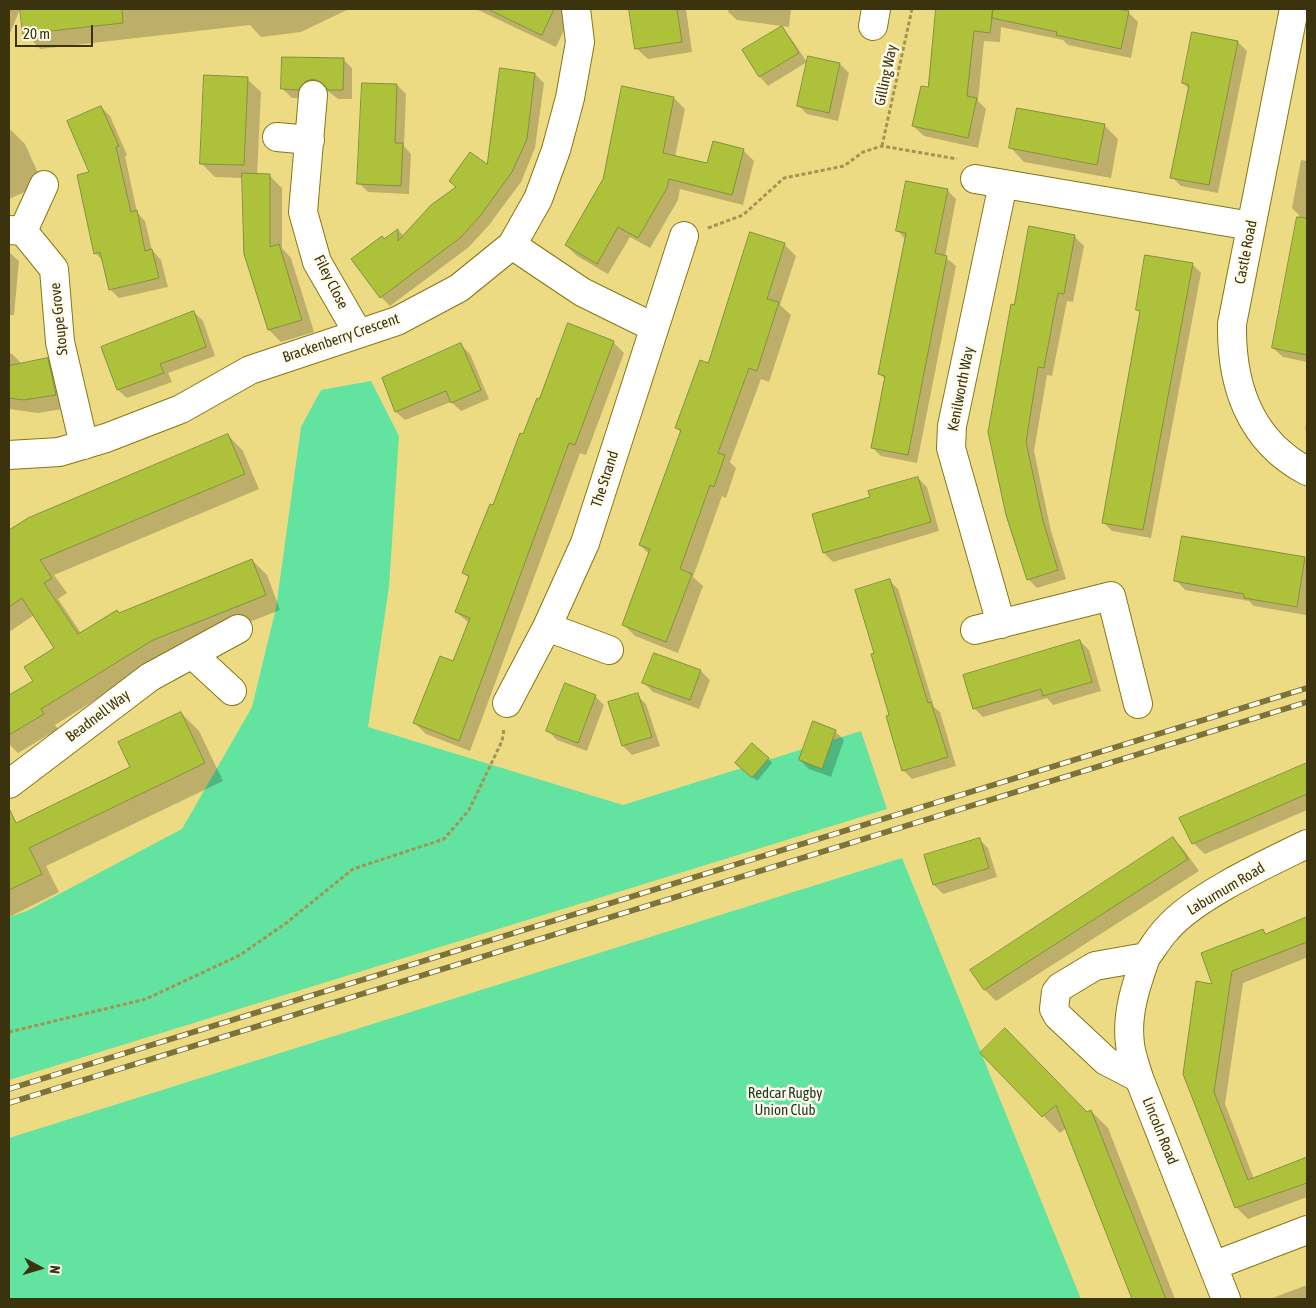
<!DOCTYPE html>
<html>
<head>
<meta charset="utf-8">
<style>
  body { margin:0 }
  #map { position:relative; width:1316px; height:1308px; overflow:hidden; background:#eddb84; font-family:"Asap Condensed",sans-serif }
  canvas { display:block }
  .frame { position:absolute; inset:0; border:10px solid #3b330e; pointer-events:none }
  .north { position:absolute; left:15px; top:1243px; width:50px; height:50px; -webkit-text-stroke:4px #fffceb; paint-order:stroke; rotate:96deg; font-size:14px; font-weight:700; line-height:20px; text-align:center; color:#3b330e }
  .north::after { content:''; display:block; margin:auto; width:18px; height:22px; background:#3b330e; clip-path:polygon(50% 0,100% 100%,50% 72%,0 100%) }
  .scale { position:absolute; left:15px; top:25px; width:78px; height:22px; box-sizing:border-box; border:2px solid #3b330e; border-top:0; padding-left:6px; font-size:15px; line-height:18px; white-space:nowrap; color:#3b330e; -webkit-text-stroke:4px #fffceb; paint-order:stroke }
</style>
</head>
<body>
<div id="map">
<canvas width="1316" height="1308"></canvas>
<div class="frame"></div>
<div class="north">N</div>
<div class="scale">20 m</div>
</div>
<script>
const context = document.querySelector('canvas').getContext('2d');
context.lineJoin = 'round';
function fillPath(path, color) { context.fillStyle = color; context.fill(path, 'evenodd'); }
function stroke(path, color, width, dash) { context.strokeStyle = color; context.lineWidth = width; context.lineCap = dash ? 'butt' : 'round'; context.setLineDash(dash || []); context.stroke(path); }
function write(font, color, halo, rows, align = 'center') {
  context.font = font + ' "Asap Condensed",sans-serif'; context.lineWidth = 5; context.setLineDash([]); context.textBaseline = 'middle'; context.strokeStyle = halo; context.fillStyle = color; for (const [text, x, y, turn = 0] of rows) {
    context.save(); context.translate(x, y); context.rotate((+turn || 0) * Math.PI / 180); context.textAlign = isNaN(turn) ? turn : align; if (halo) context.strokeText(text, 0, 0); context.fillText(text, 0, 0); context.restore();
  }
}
fillPath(new Path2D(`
  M 371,381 L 399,436 L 389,587 L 368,727 L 623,805 L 861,731 L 887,809 L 9,1080 L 9,917 L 27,911 L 182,829 L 252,707 L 276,608 L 301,427 L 321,390 Z
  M 902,858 L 1081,1299 L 9,1299 L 9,1138 Z`), '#63e3a0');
fillPath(new Path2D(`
  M 9,9 L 20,9 L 9,36 Z
  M 21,9 L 349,9 L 301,32 L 261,37 L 250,25 L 40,49 L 25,33 Z
  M 476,9 L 574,9 L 556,47 Z
  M 630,9 L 686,9 L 692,52 L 648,59 L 636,48 Z
  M 729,9 L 791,9 L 789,27 L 737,20 L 728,12 Z
  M 937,9 L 1110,9 L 1128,12 L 1138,22 L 1131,58 L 1068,45 L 1063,40 L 1001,27 L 1000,42 L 984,41 L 978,101 L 986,109 L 978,148 L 924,136 L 913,126 L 929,89 Z
  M 781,28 L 790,37 L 807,62 L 768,86 L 760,77 L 744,51 Z
  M 1238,42 L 1247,51 L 1218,193 L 1181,186 L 1172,177 L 1189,89 L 1183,83 Z
  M 343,59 L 352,68 L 352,99 L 338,99 L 324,88 L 308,98 L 292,98 L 283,89 Z
  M 840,64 L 849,73 L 838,121 L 807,114 L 798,105 Z
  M 535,74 L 544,83 L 535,148 L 521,182 L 489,225 L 469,247 L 390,306 L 381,297 L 385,240 L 398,230 L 404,236 L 457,187 L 488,166 Z
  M 247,79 L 261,92 L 257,175 L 269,175 L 282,188 L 282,248 L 291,258 L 314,332 L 281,342 L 269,330 L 243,178 L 215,177 L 201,163 Z
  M 397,85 L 406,94 L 404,146 L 411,154 L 409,194 L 368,192 L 359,183 Z
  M 674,98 L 685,109 L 675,157 L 708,164 L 743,150 L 754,161 L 743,205 L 680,189 L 678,200 L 650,248 L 630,237 L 608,274 L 577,256 L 566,245 Z
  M 101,107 L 110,116 L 127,155 L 125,156 L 137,212 L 145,221 L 152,250 L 161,260 L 168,287 L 119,298 L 110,289 L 103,261 L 95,253 L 91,173 Z
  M 1104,125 L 1118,139 L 1111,178 L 1024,162 L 1011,148 Z
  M 11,130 L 25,144 L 43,184 L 9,199 L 9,131 Z
  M 1301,160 L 1307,161 L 1307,362 L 1283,357 L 1273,348 L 1299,215 L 1292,208 Z
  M 947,190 L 956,199 L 945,257 L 956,266 L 917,463 L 881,456 L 872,447 L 886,380 L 880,374 L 906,240 L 898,231 Z
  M 1075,237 L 1084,246 L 1073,302 L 1067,301 L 1052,376 L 1047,375 L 1034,451 L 1051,531 L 1066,579 L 1037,588 L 1028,579 L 1015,306 Z
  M 784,244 L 796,256 L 780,305 L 791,315 L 769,382 L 761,379 L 730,462 L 736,468 L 726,498 L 722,496 L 693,577 L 703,586 L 678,653 L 635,636 L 623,624 L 649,554 L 640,545 L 681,433 L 677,428 L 709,365 Z
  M 9,252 L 19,261 L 14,315 L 9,315 Z
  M 1192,264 L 1201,273 L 1151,538 L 1112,531 L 1103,522 L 1141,313 L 1137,309 Z
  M 194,312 L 203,321 L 215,356 L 168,373 L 172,382 L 127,398 L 118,390 L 158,328 L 157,325 Z
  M 613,342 L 624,353 L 586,455 L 580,453 L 470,751 L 426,734 L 415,723 L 454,663 L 469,623 L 456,612 L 469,578 L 464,573 L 524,435 Z
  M 461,345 L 470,354 L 489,399 L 461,411 L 451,402 L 405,420 L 396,412 L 384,378 Z
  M 9,353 L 12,354 L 22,364 L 47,359 L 61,373 L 69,408 L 38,413 L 9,409 Z
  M 1307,417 L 1307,432 L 1305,429 Z
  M 228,435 L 243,451 L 259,489 L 54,575 L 67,593 L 58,599 L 81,633 L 120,614 L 252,560 L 267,575 L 280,610 L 168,654 L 55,725 L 58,729 L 18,753 L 9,744 L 9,697 L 34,681 L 56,649 L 34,615 L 9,632 L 9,531 L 28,519 Z
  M 918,478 L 927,487 L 939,531 L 833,562 L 824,553 L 813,515 L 871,498 Z
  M 1305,559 L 1307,561 L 1306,615 L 1254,606 L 1249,601 L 1185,590 L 1176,580 Z
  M 889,580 L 898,589 L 934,707 L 940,712 L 956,766 L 912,779 L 903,770 L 876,654 Z
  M 1080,641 L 1089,650 L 1101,691 L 1053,705 L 1047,698 L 983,717 L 974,708 Z
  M 654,654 L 701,671 L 710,680 L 699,709 L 653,692 L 644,683 Z
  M 637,695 L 646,704 L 660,746 L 632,755 L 623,746 Z
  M 595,696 L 604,705 L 587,751 L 557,740 L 548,731 Z
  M 181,713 L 199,731 L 223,781 L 46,866 L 59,892 L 9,917 L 9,828 L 131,768 Z
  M 835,731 L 844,740 L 831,777 L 809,769 L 800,760 Z
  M 768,758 L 772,763 L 757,781 L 741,767 Z
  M 1307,764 L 1307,810 L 1205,854 L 1193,843 L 1181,819 Z
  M 1173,838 L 1184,850 L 1199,871 L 996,1001 L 985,990 L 972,970 Z
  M 979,839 L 988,848 L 997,877 L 943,894 L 934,885 L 925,856 Z
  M 1307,919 L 1307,961 L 1306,958 L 1243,983 L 1225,1104 L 1254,1179 L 1307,1158 L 1307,1197 L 1248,1219 L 1237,1208 L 1184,1074 L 1214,985 L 1262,930 L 1267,935 Z
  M 982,1053 L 1087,1113 L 1091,1111 L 1108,1128 L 1175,1299 L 1133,1299 L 1066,1128 L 1060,1133 Z
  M 1307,1285 L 1307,1299 L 1270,1299 Z`), '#0003');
const building = new Path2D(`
  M 20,9 L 122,9 L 123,23 L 23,34 Z
  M 488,9 L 554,9 L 542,35 Z
  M 629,9 L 677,9 L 682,42 L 635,49 Z
  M 936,9 L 993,9 L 990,33 L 974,31 L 967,96 L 977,98 L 968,138 L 912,126 L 921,86 L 928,87 Z
  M 993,9 L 1117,9 L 1129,11 L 1121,49 L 1056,35 L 1057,32 L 992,18 Z
  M 782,26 L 799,53 L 759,77 L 742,50 Z
  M 1192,32 L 1238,41 L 1209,185 L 1170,178 L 1189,85 L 1182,83 Z
  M 808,56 L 840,63 L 829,113 L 797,106 Z
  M 282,57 L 344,58 L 343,90 L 328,90 L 322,83 L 314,79 L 306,81 L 299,90 L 281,89 Z
  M 500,68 L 535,73 L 527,139 L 512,172 L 480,216 L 460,238 L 380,298 L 351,259 L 382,236 L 384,239 L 398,229 L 398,241 L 431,205 L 456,187 L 449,181 L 470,152 L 487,164 Z
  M 204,75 L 248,77 L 244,165 L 200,164 Z
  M 362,83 L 397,84 L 395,143 L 403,143 L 401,186 L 357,184 Z
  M 622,86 L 674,97 L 663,153 L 707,163 L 713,141 L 744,149 L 732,195 L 669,179 L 667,188 L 638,238 L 618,227 L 597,264 L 565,245 L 603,179 Z
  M 101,106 L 119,146 L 116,147 L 131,212 L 137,210 L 145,251 L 152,249 L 159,278 L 109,290 L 100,252 L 94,254 L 77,175 L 89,172 L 67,121 Z
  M 1017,108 L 1105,124 L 1097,165 L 1009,148 Z
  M 242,173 L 270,174 L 270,247 L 279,244 L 302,320 L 268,330 L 244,254 Z
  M 906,181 L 948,189 L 935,253 L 947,256 L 908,455 L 871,448 L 885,376 L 878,374 L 906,233 L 896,231 Z
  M 1297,217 L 1307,218 L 1307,355 L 1272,348 Z
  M 1029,226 L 1075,235 L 1064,294 L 1058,293 L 1044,368 L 1038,367 L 1026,442 L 1043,521 L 1058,570 L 1027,580 L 1006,515 L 988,432 L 1011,304 L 1014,305 Z
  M 750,232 L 785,243 L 767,299 L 779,302 L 757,371 L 749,368 L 718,453 L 725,455 L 714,487 L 710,485 L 680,569 L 692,574 L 666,642 L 622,625 L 650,549 L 639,545 L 681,430 L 675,428 L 700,360 L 708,363 Z
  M 1145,255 L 1193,263 L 1143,530 L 1102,523 L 1140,311 L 1136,310 Z
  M 194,311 L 206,347 L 160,364 L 164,373 L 117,390 L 101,347 Z
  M 568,323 L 614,341 L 575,445 L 569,443 L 459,741 L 413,723 L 440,656 L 453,661 L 470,618 L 455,612 L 469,576 L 462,573 L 490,504 L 493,505 L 520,433 L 523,434 L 537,398 L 539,399 Z
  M 461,343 L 481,390 L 451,403 L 446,391 L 395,412 L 382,378 Z
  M 48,358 L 56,395 L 24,400 L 9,398 L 9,366 Z
  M 228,434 L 245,474 L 40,560 L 52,578 L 44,583 L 78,634 L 117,610 L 119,613 L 252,559 L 266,595 L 153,640 L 41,709 L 44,714 L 9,735 L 9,695 L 33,681 L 24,667 L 54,648 L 22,598 L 9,607 L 9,530 L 28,518 Z
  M 918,477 L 931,522 L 823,553 L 812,514 L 870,497 L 868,491 Z
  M 1182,536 L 1305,557 L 1297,607 L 1244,598 L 1244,594 L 1174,581 Z
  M 890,579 L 928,703 L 931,702 L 948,757 L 902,771 L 886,716 L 889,715 L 871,654 L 874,653 L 855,590 Z
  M 1080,640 L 1092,682 L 1043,696 L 1041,689 L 973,709 L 963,675 Z
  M 654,653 L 701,670 L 690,700 L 642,683 Z
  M 565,683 L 596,695 L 578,743 L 546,731 Z
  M 638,693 L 652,737 L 622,746 L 608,702 Z
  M 181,712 L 205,763 L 29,848 L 42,874 L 9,890 L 9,808 L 16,823 L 130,767 L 118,742 Z
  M 813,721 L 836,730 L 822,769 L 799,760 Z
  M 752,743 L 769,758 L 752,778 L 735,763 Z
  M 1307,763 L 1307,794 L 1192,844 L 1179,818 Z
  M 1173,837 L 1188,859 L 984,990 L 970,970 Z
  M 980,838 L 989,868 L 933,885 L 924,855 Z
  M 1307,917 L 1307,942 L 1232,971 L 1214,1092 L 1248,1180 L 1307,1157 L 1307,1183 L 1235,1208 L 1183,1074 L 1196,981 L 1212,984 L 1201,953 L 1263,929 L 1265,934 Z
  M 1005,1028 L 1087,1112 L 1091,1110 L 1166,1299 L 1132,1299 L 1056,1105 L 1042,1117 L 980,1053 Z`);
fillPath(building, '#adc13b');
stroke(building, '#83913e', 1);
const minor = new Path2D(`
  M 1294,9 L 1232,324 C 1231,385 1250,441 1307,471
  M 873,26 L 876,9
  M 313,95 L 303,212 L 317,262 L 358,333
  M 277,137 L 310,140
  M 975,179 L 1251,226
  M 9,230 L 23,231 L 44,185
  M 23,231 L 54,269 L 60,342 L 84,445
  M 512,245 L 582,292 L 653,327
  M 9,455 L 59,452 L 106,438 L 181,409 L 250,370 L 397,321 L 459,288 L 512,245 L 538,199 L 556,150 L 570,98 L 580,42 L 576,9
  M 1001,624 L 951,448 L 952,426 L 1003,184
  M 547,627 L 609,650
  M 975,630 L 1111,596 L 1138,704
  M 192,654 L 232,691
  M 507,703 L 547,627 L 585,543 L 684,236
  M 9,784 L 150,677 L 238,629
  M 1146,957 C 1136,985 1126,1014 1130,1044 C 1131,1055 1136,1067 1139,1078 L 1226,1299
  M 1139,1078 L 1106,1061 L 1058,1016 L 1054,1009 L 1056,992 L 1060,987 L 1095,966 L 1146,957 C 1153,948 1159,937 1167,929 C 1194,897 1268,863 1307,844
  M 1213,1266 L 1307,1230`);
stroke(minor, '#887616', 30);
stroke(new Path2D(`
  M 882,146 L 912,9
  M 708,228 L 743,215 L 784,178 L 844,166 L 863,152 L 882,146 L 957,159
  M 9,1032 L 146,999 L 240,955 L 285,924 L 353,869 L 444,839 L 469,810 L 502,741 L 504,729`), '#a29553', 3, [4, 2.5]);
stroke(minor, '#fff', 28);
const rail = new Path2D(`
  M 9,1089 L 1307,688
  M 9,1103 L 1307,702`);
stroke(rail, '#7d723a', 5.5);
stroke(rail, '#fffceb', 4, [11]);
write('15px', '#3b330e', '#fffceb', [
  ["Gilling Way",886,75,-78],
  ["Castle Road",1246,252,-79],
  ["Filey Close",331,282,63],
  ["Stoupe Grove",59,319,-96],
  ["Brackenberry Crescent",341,338,-19],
  ["Kenilworth Way",961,389,-79],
  ["The Strand",605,479,-72],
  ["Beadnell Way",98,716,-37],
  ["Laburnum Road",1226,889,-31],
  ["Lincoln Road",1160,1131,68]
]);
write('15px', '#1e3528', '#fffceb', [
  ["Redcar Rugby",785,1093],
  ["Union Club",785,1110]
]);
</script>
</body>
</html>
